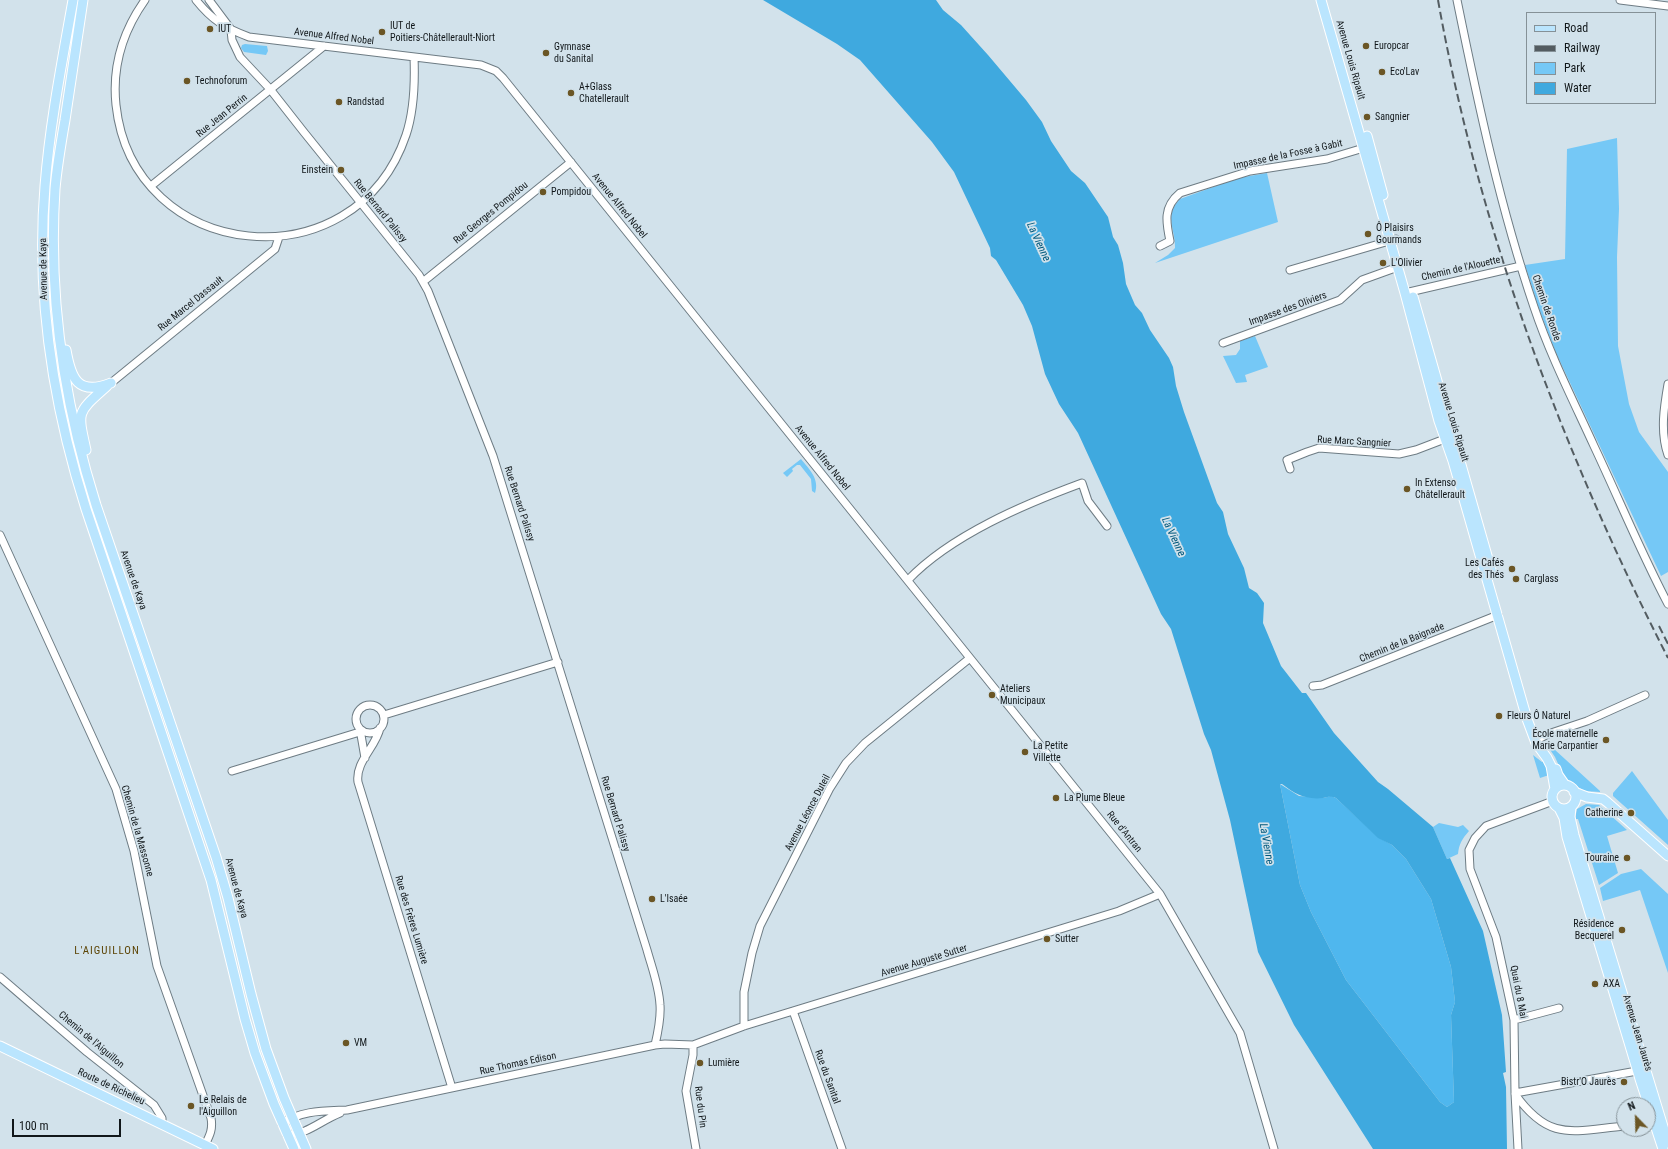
<!DOCTYPE html>
<html>
<head>
<meta charset="utf-8">
<style>
  body { margin:0 }
  #map { position:relative; width:1668px; height:1149px; overflow:hidden; background:#d2e2eb; font-family:"Roboto Condensed",sans-serif }
  canvas { display:block }
  .legend { position:absolute; left:1526px; top:12px; width:130px; height:92px; box-sizing:border-box; background:#d2e2eb; border:1px solid #859197; margin:0; padding:5px 7px; list-style:none; font-size:12px; color:#11171a }
  .legend li { display:flex; align-items:center; gap:8px; height:20px }
  .legend b { width:20px; border:1px solid #859197 }
  .north { position:absolute; left:1616px; top:1097px; width:40px; height:40px; box-sizing:border-box; background:#d2e2eb; border:1px solid #859197; border-radius:50%; rotate:337deg; font-size:11px; font-weight:700; line-height:16px; text-align:center; color:#11171a }
  .north::after { content:''; display:block; margin:auto; width:14px; height:18px; background:#6b5625; clip-path:polygon(50% 0,100% 100%,50% 72%,0 100%) }
  .scale { position:absolute; left:12px; top:1119px; width:109px; height:18px; box-sizing:border-box; border:2px solid #11171a; border-top:0; padding-left:5px; font-size:12px; line-height:14px; white-space:nowrap; color:#11171a; -webkit-text-stroke:3px #d2e2eb; paint-order:stroke }
</style>
</head>
<body>
<div id="map">
<canvas width="1668" height="1149"></canvas>
<ul class="legend">
<li><b style="height:5px;background:#bae5fe"></b>Road</li>
<li><b style="height:5px;background:#535c61"></b>Railway</li>
<li><b style="height:11px;background:#75c8f6"></b>Park</li>
<li><b style="height:11px;background:#3fa9df"></b>Water</li>
</ul>
<div class="north">N</div>
<div class="scale">100 m</div>
</div>
<script>
const context = document.querySelector('canvas').getContext('2d');
context.lineJoin = 'round';
function fillPath(path, color) { context.fillStyle = color; context.fill(path, 'evenodd'); }
function stroke(path, color, width, dash) { context.strokeStyle = color; context.lineWidth = width; context.lineCap = dash ? 'butt' : 'round'; context.setLineDash(dash || []); context.stroke(path); }
function write(font, color, halo, rows, align = 'center') {
  context.font = font + ' "Roboto Condensed",sans-serif'; context.lineWidth = 3.5; context.setLineDash([]); context.textBaseline = 'middle'; context.strokeStyle = halo; context.fillStyle = color; for (const [text, x, y, turn = 0] of rows) {
    context.save(); context.translate(x, y); context.rotate((+turn || 0) * Math.PI / 180); context.textAlign = isNaN(turn) ? turn : align; if (halo) context.strokeText(text, 0, 0); context.fillText(text, 0, 0); context.restore();
  }
}
fillPath(new Path2D(`
  M 245,44 L 267,46 L 268,51 L 266,55 L 244,52 L 241,48 L 242,45 Z
  M 1617,138 L 1619,209 L 1617,257 L 1618,346 L 1629,404 L 1639,432 L 1668,472 L 1668,572 L 1661,576 L 1556,353 L 1540,312 L 1525,265 L 1565,259 L 1567,149 Z
  M 1267,173 L 1278,222 L 1155,263 L 1168,255 L 1175,248 C 1176,229 1163,216 1180,199 L 1238,178 Z
  M 1255,336 L 1268,367 L 1245,375 L 1247,382 L 1236,383 L 1223,356 L 1236,355 L 1240,349 L 1240,341 Z
  M 801,459 C 809,469 820,479 815,493 L 812,491 L 811,479 L 800,465 L 797,465 L 792,469 L 793,471 L 787,477 L 783,473 Z
  M 1548,741 L 1554,749 L 1600,791 L 1600,792 L 1584,791 L 1564,777 L 1555,757 L 1549,748 Z
  M 1533,755 L 1542,762 L 1544,761 L 1549,775 L 1540,778 Z
  M 1632,771 L 1668,820 L 1668,845 L 1613,796 L 1613,793 Z
  M 1586,804 L 1599,805 L 1627,830 L 1607,836 L 1618,873 L 1599,885 L 1578,819 L 1575,819 L 1577,809 Z
  M 1439,823 L 1458,827 L 1463,825 L 1469,831 C 1462,839 1459,844 1458,854 L 1447,859 L 1433,827 Z
  M 1641,869 L 1668,894 L 1668,973 L 1640,890 L 1603,901 L 1600,888 L 1621,874 Z`), '#75c8f6');
fillPath(new Path2D(`
  M 1280,784 L 1299,796 L 1323,798 L 1331,796 L 1336,798 L 1378,837 L 1392,845 L 1406,859 L 1431,899 L 1451,967 L 1455,1002 L 1451,1015 L 1454,1102 L 1447,1107 L 1440,1102 L 1346,980 L 1311,912 L 1300,885 Z`), '#4fb7ee');
fillPath(new Path2D(`
  M 763,0 L 936,0 L 943,10 L 961,25 L 988,55 L 1026,100 L 1042,122 L 1051,141 L 1071,171 L 1085,183 L 1108,217 L 1113,237 L 1118,245 L 1123,263 L 1126,284 L 1135,305 L 1142,313 L 1150,330 L 1169,358 L 1173,367 L 1176,386 L 1184,412 L 1217,503 L 1223,512 L 1228,534 L 1244,568 L 1249,588 L 1257,593 L 1264,603 L 1263,623 L 1281,666 L 1302,693 L 1306,693 L 1334,733 L 1378,782 L 1388,789 L 1433,827 L 1447,859 L 1450,858 L 1483,931 L 1502,1015 L 1506,1072 L 1503,1073 L 1506,1087 L 1507,1149 L 1373,1149 L 1294,1025 L 1258,952 L 1230,820 L 1211,750 L 1204,734 L 1171,629 L 1161,614 L 1078,433 L 1059,404 L 1045,374 L 1032,326 L 1023,305 L 996,260 L 991,256 L 990,248 L 954,172 L 932,142 L 860,60 L 837,44 ZM 1280,784 L 1282,784 C 1295,794 1306,800 1323,798 C 1329,797 1330,796 1336,798 L 1378,838 L 1392,845 L 1406,859 L 1431,899 L 1451,967 L 1455,1002 L 1451,1015 L 1454,1102 L 1447,1107 L 1440,1102 L 1346,980 L 1311,912 L 1300,885 Z`), '#3fa9df');
const minor = new Path2D(`
  M 145,0 C 123,31 112,67 116,105 C 133,263 355,286 406,135 C 414,111 415,82 414,57
  M 196,0 C 212,20 225,28 249,37 L 481,65 L 496,71 L 503,78 L 1160,894 L 1240,1033 L 1274,1149
  M 209,0 L 230,28
  M 1457,0 C 1478,103 1500,207 1534,307 C 1550,355 1573,400 1594,446 C 1619,499 1641,553 1668,604
  M 1620,0 L 1668,6
  M 231,30 L 232,40 L 240,57 L 270,89 L 303,131 L 419,275 L 428,291 L 493,456 L 647,950 C 652,968 659,986 660,1005 C 661,1018 658,1032 655,1045
  M 151,186 L 324,46
  M 1160,246 L 1170,241 C 1166,222 1163,207 1180,193 L 1250,171 L 1327,159 L 1367,147
  M 1290,270 L 1396,239
  M 424,281 L 571,162
  M 1405,293 L 1521,266
  M 1223,343 L 1340,300 L 1362,280 L 1398,267
  M 111,383 L 275,249 L 279,237
  M 1668,384 C 1664,407 1660,432 1668,455
  M 1290,469 L 1287,460 L 1307,452 L 1319,448 L 1399,454 L 1416,450 L 1450,437
  M 0,535 L 116,789 L 134,851 L 157,966 L 211,1118 C 213,1129 210,1135 205,1145
  M 908,580 C 951,535 1025,504 1082,483 L 1088,501 L 1107,526
  M 1313,686 L 1322,685 L 1498,615
  M356 719a14 14 0 1 1 28 0a14 14 0 1 1-28 0Z
  M 384,715 L 558,662
  M 380,728 C 376,747 355,762 358,782 L 452,1088
  M 1535,741 L 1548,734 L 1587,721 L 1645,695
  M 232,771 L 363,731 L 361,735 L 365,758
  M 0,977 L 87,1052 L 154,1105 L 162,1118 L 162,1123
  M 793,1011 L 842,1149
  M 1514,1020 L 1559,1008
  M 744,1026 L 744,992 L 752,953 L 760,926 L 830,788 L 846,763 L 865,743 L 970,658
  M 693,1045 L 693,1055 L 686,1091 L 696,1149
  M 1515,1093 L 1637,1071
  M 1515,1094 C 1549,1142 1572,1131 1624,1126
  M 282,1124 C 300,1110 326,1111 347,1110 L 655,1045 L 665,1044 L 693,1045 L 744,1026 L 1119,911 L 1160,894
  M 287,1135 C 308,1134 320,1121 340,1113
  M 1518,1149 L 1515,1093 L 1514,1020 L 1496,937 L 1470,869 L 1469,850 L 1475,838 L 1486,826 L 1553,801`);
const major = new Path2D(`
  M 73,0 C 62,62 50,123 45,186 C 36,295 53,405 86,509 L 211,880 L 245,1019 L 255,1053 L 274,1104 L 294,1149
  M 83,0 C 77,40 71,80 65,120 C 61,143 57,166 55,189 C 48,297 64,403 96,505 L 216,857 L 228,898 L 251,994 L 266,1049 L 284,1098 L 306,1149
  M 1321,0 L 1405,293 L 1439,421 L 1453,461 L 1527,719 L 1536,743 L 1547,758 L 1551,766 L 1555,789
  M 1367,136 L 1383,195
  M 1413,297 L 1492,573
  M 66,350 C 71,379 78,396 111,383
  M 86,450 C 77,410 77,413 107,386
  M 1556,769 L 1558,775 L 1565,785
  M1552 797a12 12 0 1 1 24 0a12 12 0 1 1-24 0Z
  M 1574,792 L 1587,797 L 1603,799 L 1607,802 L 1668,856
  M 1571,807 L 1570,817 L 1574,835 L 1668,1143
  M 1559,808 L 1564,818 L 1567,837 L 1640,1079 L 1663,1149
  M 0,1046 L 213,1149`);
stroke(minor, '#6e7c84', 9);
stroke(major, '#fff', 11);
stroke(minor, '#fff', 7);
stroke(major, '#bae5fe', 9);
stroke(new Path2D(`
  M 1438,0 C 1479,230 1562,450 1668,658
  M 1659,626 L 1668,644`), '#535c61', 2, [8, 4]);
for (const [x, y, r, color] of [
  [210,29,4,"#6b5625"],
  [382,32,4,"#6b5625"],
  [1366,46,4,"#6b5625"],
  [546,53,4,"#6b5625"],
  [1382,72,4,"#6b5625"],
  [187,81,4,"#6b5625"],
  [571,93,4,"#6b5625"],
  [339,102,4,"#6b5625"],
  [1367,117,4,"#6b5625"],
  [341,170,4,"#6b5625"],
  [543,192,4,"#6b5625"],
  [1368,234,4,"#6b5625"],
  [1383,263,4,"#6b5625"],
  [1407,489,4,"#6b5625"],
  [1512,569,4,"#6b5625"],
  [1516,579,4,"#6b5625"],
  [992,695,4,"#6b5625"],
  [1499,716,4,"#6b5625"],
  [1606,740,4,"#6b5625"],
  [1025,752,4,"#6b5625"],
  [1056,798,4,"#6b5625"],
  [1631,813,4,"#6b5625"],
  [1627,858,4,"#6b5625"],
  [652,899,4,"#6b5625"],
  [1622,930,4,"#6b5625"],
  [1047,939,4,"#6b5625"],
  [1595,984,4,"#6b5625"],
  [346,1043,4,"#6b5625"],
  [700,1063,4,"#6b5625"],
  [1624,1082,4,"#6b5625"],
  [191,1106,4,"#6b5625"]
]) { const dot = new Path2D(); dot.arc(x, y, r, 0, 2 * Math.PI); context.fillStyle = color; context.fill(dot); stroke(dot, '#d2e2eb', 1.5); }
write('10px', '#11171a', '#d2e2eb', [
  ["IUT de",390,26],
  ["Poitiers-Châtellerault-Niort",390,38],
  ["IUT",218,29],
  ["Europcar",1374,46],
  ["Gymnase",554,47],
  ["du Sanital",554,59],
  ["Eco'Lav",1390,72],
  ["Technoforum",195,81],
  ["A+Glass",579,87],
  ["Chatellerault",579,99],
  ["Randstad",347,102],
  ["Sangnier",1375,117],
  ["Einstein",333,170,"right"],
  ["Pompidou",551,192],
  ["Ô Plaisirs",1376,228],
  ["Gourmands",1376,240],
  ["L'Olivier",1391,263],
  ["In Extenso",1415,483],
  ["Châtellerault",1415,495],
  ["Les Cafés",1504,563,"right"],
  ["des Thés",1504,575,"right"],
  ["Carglass",1524,579],
  ["Ateliers",1000,689],
  ["Municipaux",1000,701],
  ["Fleurs Ô Naturel",1507,716],
  ["École maternelle",1598,734,"right"],
  ["Marie Carpantier",1598,746,"right"],
  ["La Petite",1033,746],
  ["Villette",1033,758],
  ["La Plume Bleue",1064,798],
  ["Catherine",1623,813,"right"],
  ["Touraine",1619,858,"right"],
  ["L'Isaée",660,899],
  ["Résidence",1614,924,"right"],
  ["Becquerel",1614,936,"right"],
  ["Sutter",1055,939],
  ["AXA",1603,984],
  ["VM",354,1043],
  ["Lumière",708,1063],
  ["Bistr'O Jaurès",1616,1082,"right"],
  ["Le Relais de",199,1100],
  ["l'Aiguillon",199,1112]
], 'left');
write('10px', '#11171a', '#d2e2eb', [
  ["Avenue Alfred Nobel",334,37,7],
  ["Avenue Louis Ripault",1350,60,74],
  ["Rue Jean Perrin",222,116,-39],
  ["Impasse de la Fosse à Gabit",1288,155,-12],
  ["Avenue Alfred Nobel",619,206,51],
  ["Rue Bernard Palissy",380,211,51],
  ["Rue Georges Pompidou",491,213,-39],
  ["Avenue de Kaya",44,269,-91],
  ["Chemin de l'Alouette",1461,269,-13],
  ["Rue Marcel Dassault",191,304,-39],
  ["Chemin de Ronde",1546,308,71],
  ["Impasse des Oliviers",1288,309,-20],
  ["Avenue Louis Ripault",1453,422,73],
  ["Rue Marc Sangnier",1354,442,3],
  ["Avenue Alfred Nobel",822,458,51],
  ["Rue Bernard Palissy",519,504,72],
  ["Avenue de Kaya",133,580,71],
  ["Chemin de la Baignade",1402,643,-22],
  ["Avenue Léonce Duteil",808,813,-62],
  ["Rue Bernard Palissy",615,814,73],
  ["Chemin de la Massonne",137,831,74],
  ["Rue d'Antran",1124,832,51],
  ["Avenue de Kaya",236,888,75],
  ["Rue des Frères Lumière",411,920,73],
  ["Avenue Auguste Sutter",924,961,-17],
  ["Quai du 8 Mai",1518,992,79],
  ["Avenue Jean Jaurès",1637,1033,73],
  ["Chemin de l'Aiguillon",91,1040,40],
  ["Rue Thomas Edison",518,1064,-12],
  ["Rue du Sanital",827,1077,70],
  ["Route de Richelieu",111,1087,25],
  ["Rue du Pin",700,1107,83]
]);
write('italic 11px', '#00587c', '#d2e2eb', [
  ["La Vienne",1038,242,65],
  ["La Vienne",1173,537,65],
  ["La Vienne",1266,844,80]
]);
context.letterSpacing = '1px';
write('11px', '#5d4506', '#d2e2eb', [
  ["L'AIGUILLON",107,951]
]);
context.letterSpacing = '0px';
</script>
</body>
</html>
